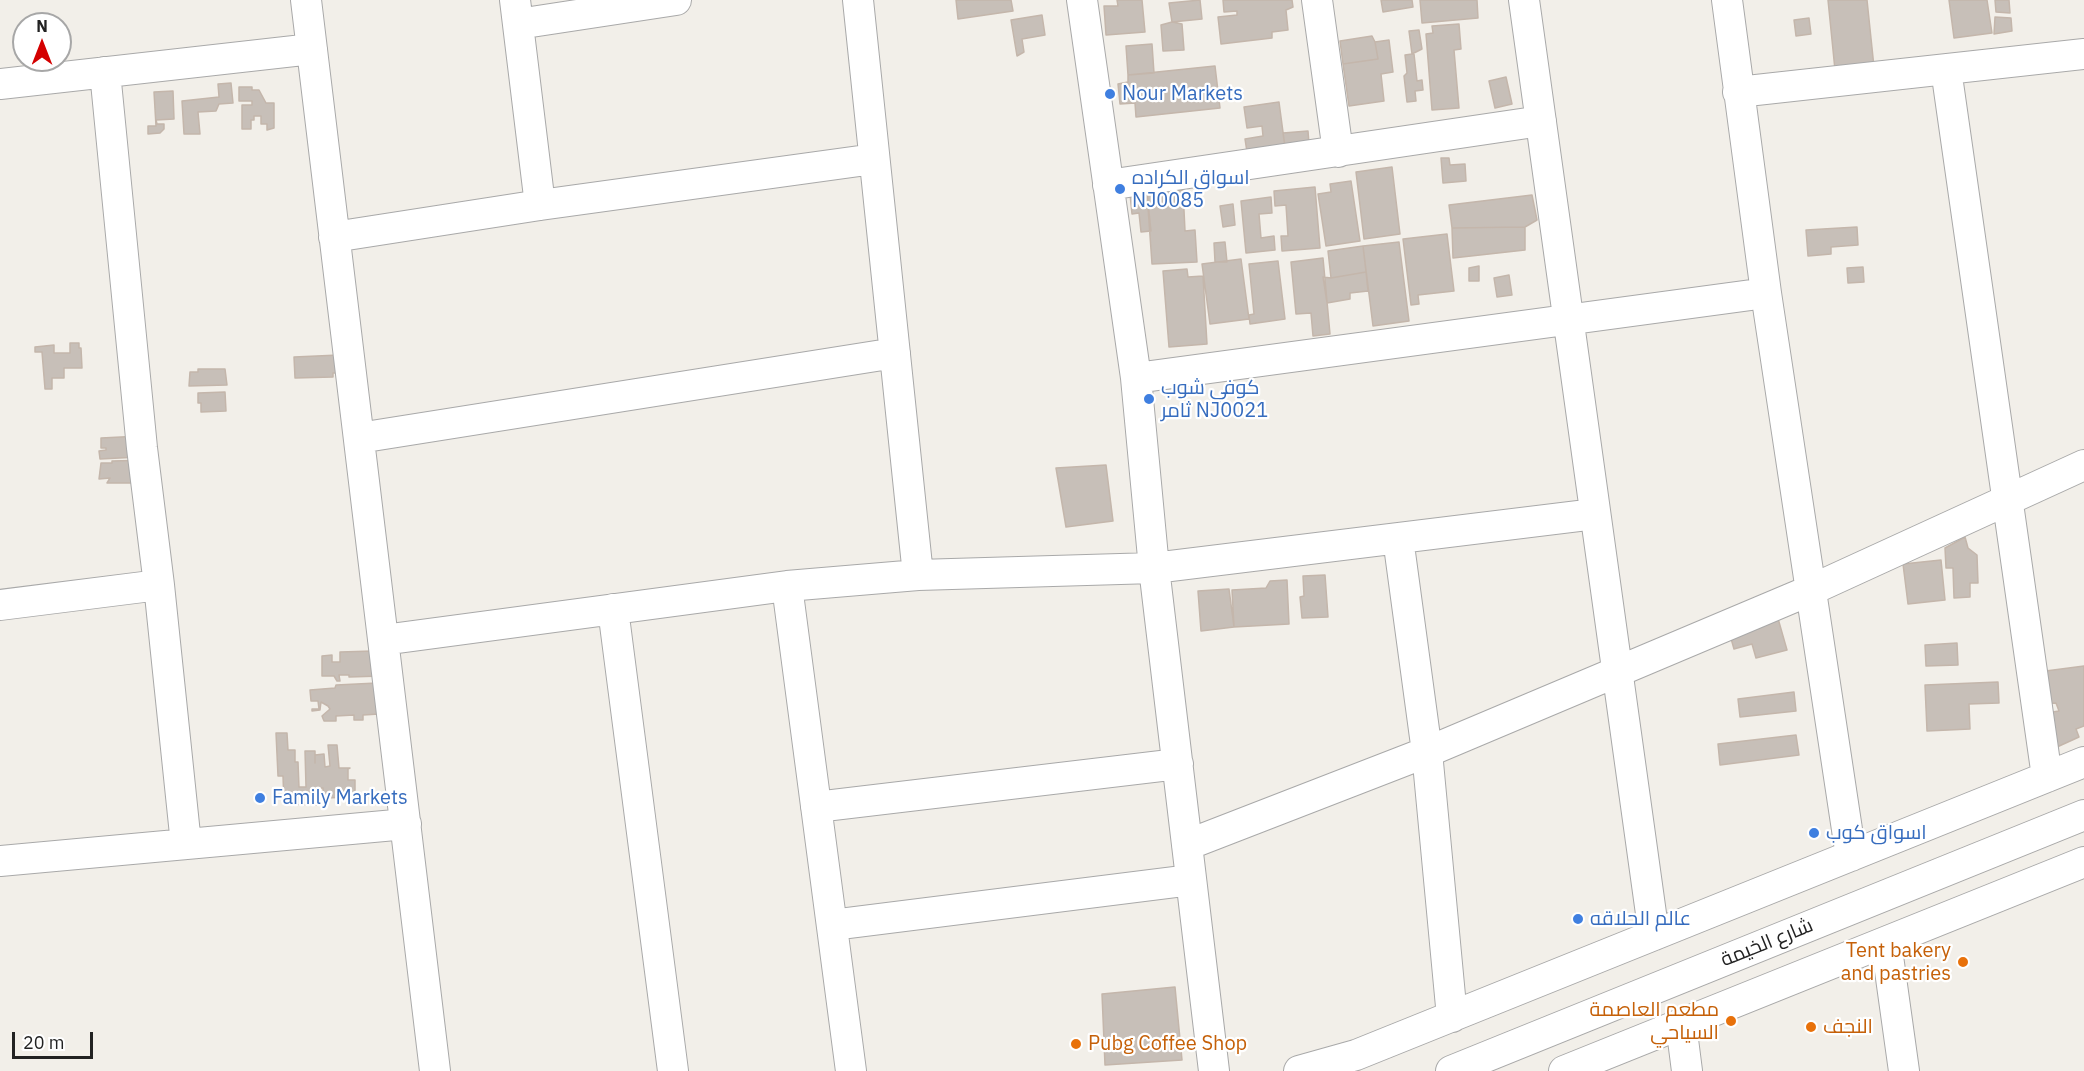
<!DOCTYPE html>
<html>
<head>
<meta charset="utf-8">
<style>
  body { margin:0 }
  #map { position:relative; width:2084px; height:1071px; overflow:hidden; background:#f2efe9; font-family:"IBM Plex Sans",sans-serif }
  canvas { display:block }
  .north { position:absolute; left:12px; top:12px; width:60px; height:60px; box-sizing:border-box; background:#fff; border:2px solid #a7a7a7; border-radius:50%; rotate:0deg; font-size:16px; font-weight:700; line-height:24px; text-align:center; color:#222 }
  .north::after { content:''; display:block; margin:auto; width:21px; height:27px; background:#d40000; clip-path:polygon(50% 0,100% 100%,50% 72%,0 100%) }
  .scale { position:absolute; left:12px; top:1032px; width:81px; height:27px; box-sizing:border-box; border:3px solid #222; border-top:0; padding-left:8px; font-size:18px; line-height:21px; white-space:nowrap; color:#222; -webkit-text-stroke:4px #fff; paint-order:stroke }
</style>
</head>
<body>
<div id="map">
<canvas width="2084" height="1071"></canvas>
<div class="north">N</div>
<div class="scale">20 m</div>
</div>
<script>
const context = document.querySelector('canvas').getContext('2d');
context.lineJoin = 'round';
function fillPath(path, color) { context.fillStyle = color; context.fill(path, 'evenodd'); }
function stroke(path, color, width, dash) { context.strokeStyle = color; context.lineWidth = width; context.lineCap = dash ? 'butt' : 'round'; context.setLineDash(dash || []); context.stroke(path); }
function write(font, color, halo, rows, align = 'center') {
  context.font = font + ' "IBM Plex Sans",Cairo,sans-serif'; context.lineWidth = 4.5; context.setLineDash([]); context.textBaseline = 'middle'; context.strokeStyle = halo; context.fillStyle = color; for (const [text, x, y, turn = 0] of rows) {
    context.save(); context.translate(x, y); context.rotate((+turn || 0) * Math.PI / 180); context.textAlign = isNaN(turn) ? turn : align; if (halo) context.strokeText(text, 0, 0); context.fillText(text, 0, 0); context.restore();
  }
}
const building = new Path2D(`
  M 956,0 L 1011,0 L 1013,11 L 958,19 Z
  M 1117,0 L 1142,0 L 1145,32 L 1106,35 L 1104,6 L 1118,6 Z
  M 1200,0 L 1202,19 L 1172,22 L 1169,3 Z
  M 1223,0 L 1292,0 L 1293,7 L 1286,10 L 1288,30 L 1272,32 L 1272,38 L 1221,44 L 1218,17 L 1237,15 L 1237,11 L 1224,12 Z
  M 1381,0 L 1412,0 L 1413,7 L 1383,12 Z
  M 1420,0 L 1477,0 L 1478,18 L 1422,23 Z
  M 1828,0 L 1867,0 L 1874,67 L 1835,70 Z
  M 1949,0 L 1987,0 L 1992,33 L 1954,38 Z
  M 1995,0 L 2009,0 L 2010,13 L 1996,12 Z
  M 1042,15 L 1045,35 L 1022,39 L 1024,52 L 1017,56 L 1011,20 Z
  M 1995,17 L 2011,18 L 2012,31 L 1994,34 Z
  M 1809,18 L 1811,34 L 1796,36 L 1794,20 Z
  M 1172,22 L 1182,24 L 1184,50 L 1163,51 L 1161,25 Z
  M 1459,24 L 1461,49 L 1454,50 L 1459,108 L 1432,110 L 1426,34 L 1433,33 L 1432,26 Z
  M 1419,30 L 1422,49 L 1412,54 L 1409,31 Z
  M 1372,36 L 1375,42 L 1378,59 L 1343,64 L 1340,41 Z
  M 1389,40 L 1393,72 L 1381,74 L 1384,101 L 1349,106 L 1343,64 L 1378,59 L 1375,42 Z
  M 1152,44 L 1154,73 L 1128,75 L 1126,46 Z
  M 1412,54 L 1414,54 L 1417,81 L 1422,80 L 1423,90 L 1415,91 L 1416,101 L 1407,102 L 1404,76 L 1407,73 L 1405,55 Z
  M 1215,66 L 1220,108 L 1136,117 L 1135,103 L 1120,104 L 1118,84 L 1128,82 L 1128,75 Z
  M 1506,77 L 1512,104 L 1495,108 L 1489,81 Z
  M 231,83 L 233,103 L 219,104 L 216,111 L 198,112 L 200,134 L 184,134 L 182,101 L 219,97 L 218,84 Z
  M 239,87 L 252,87 L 252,90 L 259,90 L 266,103 L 274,103 L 274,128 L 267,130 L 267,124 L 261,124 L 261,116 L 254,116 L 254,120 L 251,120 L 251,129 L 242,129 L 242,105 L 252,105 L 252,101 L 239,101 Z
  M 173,91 L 174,119 L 156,120 L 157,124 L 164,124 L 164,129 L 160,133 L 148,134 L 148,126 L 156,126 L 154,92 Z
  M 1279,102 L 1285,147 L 1247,152 L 1245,139 L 1263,136 L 1262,126 L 1247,128 L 1244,107 Z
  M 1308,131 L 1309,144 L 1285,147 L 1283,133 Z
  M 1441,158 L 1449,158 L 1450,165 L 1465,164 L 1466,181 L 1443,183 Z
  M 1392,167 L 1400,234 L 1364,239 L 1356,172 Z
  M 1351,181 L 1360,241 L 1326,246 L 1318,194 L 1331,192 L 1330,184 Z
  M 1315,187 L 1320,248 L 1282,251 L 1281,236 L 1288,236 L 1286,205 L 1275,206 L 1274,191 Z
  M 1183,190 L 1185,231 L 1195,230 L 1197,262 L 1152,264 L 1147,193 Z
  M 1147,193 L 1151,231 L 1141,232 L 1139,213 L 1132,214 L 1130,194 Z
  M 1532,195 L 1537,220 L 1525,227 L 1452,228 L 1449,205 Z
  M 1271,197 L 1272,213 L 1259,214 L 1261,238 L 1274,236 L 1275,250 L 1246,253 L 1241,201 Z
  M 1233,204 L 1235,225 L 1223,227 L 1220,206 Z
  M 1525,227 L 1525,250 L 1453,258 L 1452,228 Z
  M 1857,227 L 1858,245 L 1831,247 L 1831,254 L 1808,256 L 1806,230 Z
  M 1447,234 L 1454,291 L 1418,295 L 1419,304 L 1411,305 L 1403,239 Z
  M 1225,242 L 1227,262 L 1215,262 L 1214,243 Z
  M 1399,242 L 1409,321 L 1373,326 L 1363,246 Z
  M 1363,246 L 1366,272 L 1331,278 L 1328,251 Z
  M 1323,258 L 1330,334 L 1313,336 L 1311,313 L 1296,314 L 1291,262 Z
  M 1241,259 L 1249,319 L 1210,324 L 1202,264 Z
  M 1278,261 L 1285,319 L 1250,324 L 1249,315 L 1254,314 L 1249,264 Z
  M 1479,266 L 1479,281 L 1469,281 L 1469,268 Z
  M 1863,267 L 1864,282 L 1848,283 L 1847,268 Z
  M 1187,269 L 1188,277 L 1203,276 L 1207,344 L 1169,347 L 1163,271 Z
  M 1366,272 L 1368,291 L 1350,293 L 1350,299 L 1327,303 L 1323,277 L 1331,278 Z
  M 1509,275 L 1512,295 L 1497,297 L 1494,278 Z
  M 70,343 L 79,343 L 79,348 L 81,348 L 82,368 L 64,368 L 64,378 L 52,378 L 52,389 L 45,389 L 42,352 L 35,352 L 35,347 L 54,345 L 54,353 L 70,353 Z
  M 339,355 L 339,373 L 333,373 L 333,377 L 295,378 L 294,357 Z
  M 198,369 L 225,369 L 227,385 L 189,386 L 190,372 L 198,372 Z
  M 225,392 L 226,411 L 201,412 L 201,403 L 198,403 L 198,393 Z
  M 141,436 L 139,457 L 100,459 L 99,451 L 106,450 L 106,448 L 101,448 L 101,438 Z
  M 151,460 L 131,479 L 131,483 L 107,483 L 110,478 L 99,479 L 101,463 L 112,463 L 112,461 Z
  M 1106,465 L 1113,521 L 1066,527 L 1056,468 Z
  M 1965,537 L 1968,548 L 1977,555 L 1978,583 L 1970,583 L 1970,597 L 1954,598 L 1953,568 L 1946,568 L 1945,548 Z
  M 1941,560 L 1945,600 L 1908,604 L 1903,564 Z
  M 1325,575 L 1328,617 L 1302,618 L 1300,597 L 1304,596 L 1303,576 Z
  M 1287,580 L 1289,624 L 1234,627 L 1232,590 L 1266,588 L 1270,581 Z
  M 1229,589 L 1234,627 L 1201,631 L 1198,591 Z
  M 1777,615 L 1787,650 L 1756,658 L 1752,644 L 1734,649 L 1728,628 Z
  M 1957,643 L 1958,665 L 1926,666 L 1925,645 Z
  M 373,651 L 381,676 L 349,677 L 349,675 L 339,675 L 340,681 L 337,681 L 334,676 L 322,676 L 322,656 L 332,655 L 332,662 L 340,662 L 340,652 Z
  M 2084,666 L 2084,726 L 2076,729 L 2079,737 L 2057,747 L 2046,713 L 2059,711 L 2056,703 L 2042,704 L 2038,672 Z
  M 1998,682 L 1999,703 L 1969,704 L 1970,729 L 1927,731 L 1925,685 Z
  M 377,683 L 379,714 L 363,715 L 363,720 L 354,720 L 354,715 L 336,716 L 336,721 L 324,721 L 322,716 L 330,709 L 328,706 L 321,702 L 320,710 L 312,711 L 312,709 L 319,709 L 318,701 L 311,701 L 310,690 L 335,688 L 336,685 Z
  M 1794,692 L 1796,711 L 1740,717 L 1738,699 Z
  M 276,733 L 287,733 L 288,750 L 295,750 L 295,762 L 298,762 L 299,787 L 306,787 L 305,751 L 315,751 L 315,763 L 315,755 L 324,754 L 325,767 L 330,766 L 328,745 L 337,745 L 339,768 L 350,768 L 348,769 L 348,780 L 355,780 L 355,797 L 323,798 L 323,788 L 319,788 L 319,805 L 284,804 L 283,776 L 278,776 Z
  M 1796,735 L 1799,755 L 1720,765 L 1718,744 Z
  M 1175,987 L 1182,1060 L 1105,1065 L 1102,994 Z`);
fillPath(building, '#c7bfb8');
stroke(building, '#c4b6ab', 1.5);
const minor = new Path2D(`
  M 306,0 L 435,1071
  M 515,0 L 540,205
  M 858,0 L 918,575
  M 1082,0 L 1136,378 L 1154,568 L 1214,1071
  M 1317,0 L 1338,152
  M 1524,0 L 1654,935
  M 1727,0 L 1766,293 L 1851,856
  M 518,24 L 676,0
  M 1946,69 L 2047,777
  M 105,72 L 142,448 L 159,585 L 186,844
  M 0,84 L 312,49
  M 1738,92 L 2084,54
  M 1108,185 L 1541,121
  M 334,237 L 540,205 L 874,159
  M 1136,378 L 1766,293
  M 359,438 L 895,353
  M 1398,538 L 1427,752 L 1452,1017
  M 787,586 L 851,1071
  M 0,605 L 159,585
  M 613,609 L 673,1071
  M 383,640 L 787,586 L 918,575 L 1154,568 L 1595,514
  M 816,807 L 1178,764
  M 1187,845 L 1427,752 L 1811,590 L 2084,465
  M 0,861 L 406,824
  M 832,925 L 1191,880
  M 1886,942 L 1904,1071
  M 1681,1024 L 1687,1071
  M 1299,1071 L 1356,1055 L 2084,762
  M 1451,1071 L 2084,815
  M 1564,1071 L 2084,862`);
stroke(minor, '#a9a9a9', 32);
stroke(minor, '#fff', 30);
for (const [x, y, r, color] of [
  [1110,94,6,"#3f7fe0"],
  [1120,189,6,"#3f7fe0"],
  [1149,399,6,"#3f7fe0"],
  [260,798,6,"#3f7fe0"],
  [1814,833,6,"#3f7fe0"],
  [1578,919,6,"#3f7fe0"],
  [1963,962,6,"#e8710a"],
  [1731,1021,6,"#e8710a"],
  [1811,1027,6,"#e8710a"],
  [1076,1044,6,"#e8710a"]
]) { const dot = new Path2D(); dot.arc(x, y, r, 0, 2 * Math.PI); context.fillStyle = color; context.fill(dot); stroke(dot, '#fff', 2); }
write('20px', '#366cbe', '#fff', [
  ["Nour Markets",1122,94],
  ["اسواق الكراده",1132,178],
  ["NJ0085",1132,201],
  ["كوفي شوب",1161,388],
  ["ثامر NJ0021",1161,411],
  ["Family Markets",272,798],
  ["اسواق كوب",1826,833],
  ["عالم الحلاقه",1590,919]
], 'left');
write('20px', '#222', '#fff', [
  ["شارع الخيمة",1767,943,-22]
]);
write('20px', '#c56008', '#fff', [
  ["Tent bakery",1951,951],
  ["and pastries",1951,974],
  ["مطعم العاصمة",1719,1010],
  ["السياحي",1719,1033],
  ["النجف",1823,1027,"left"],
  ["Pubg Coffee Shop",1088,1044,"left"]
], 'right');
</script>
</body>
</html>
